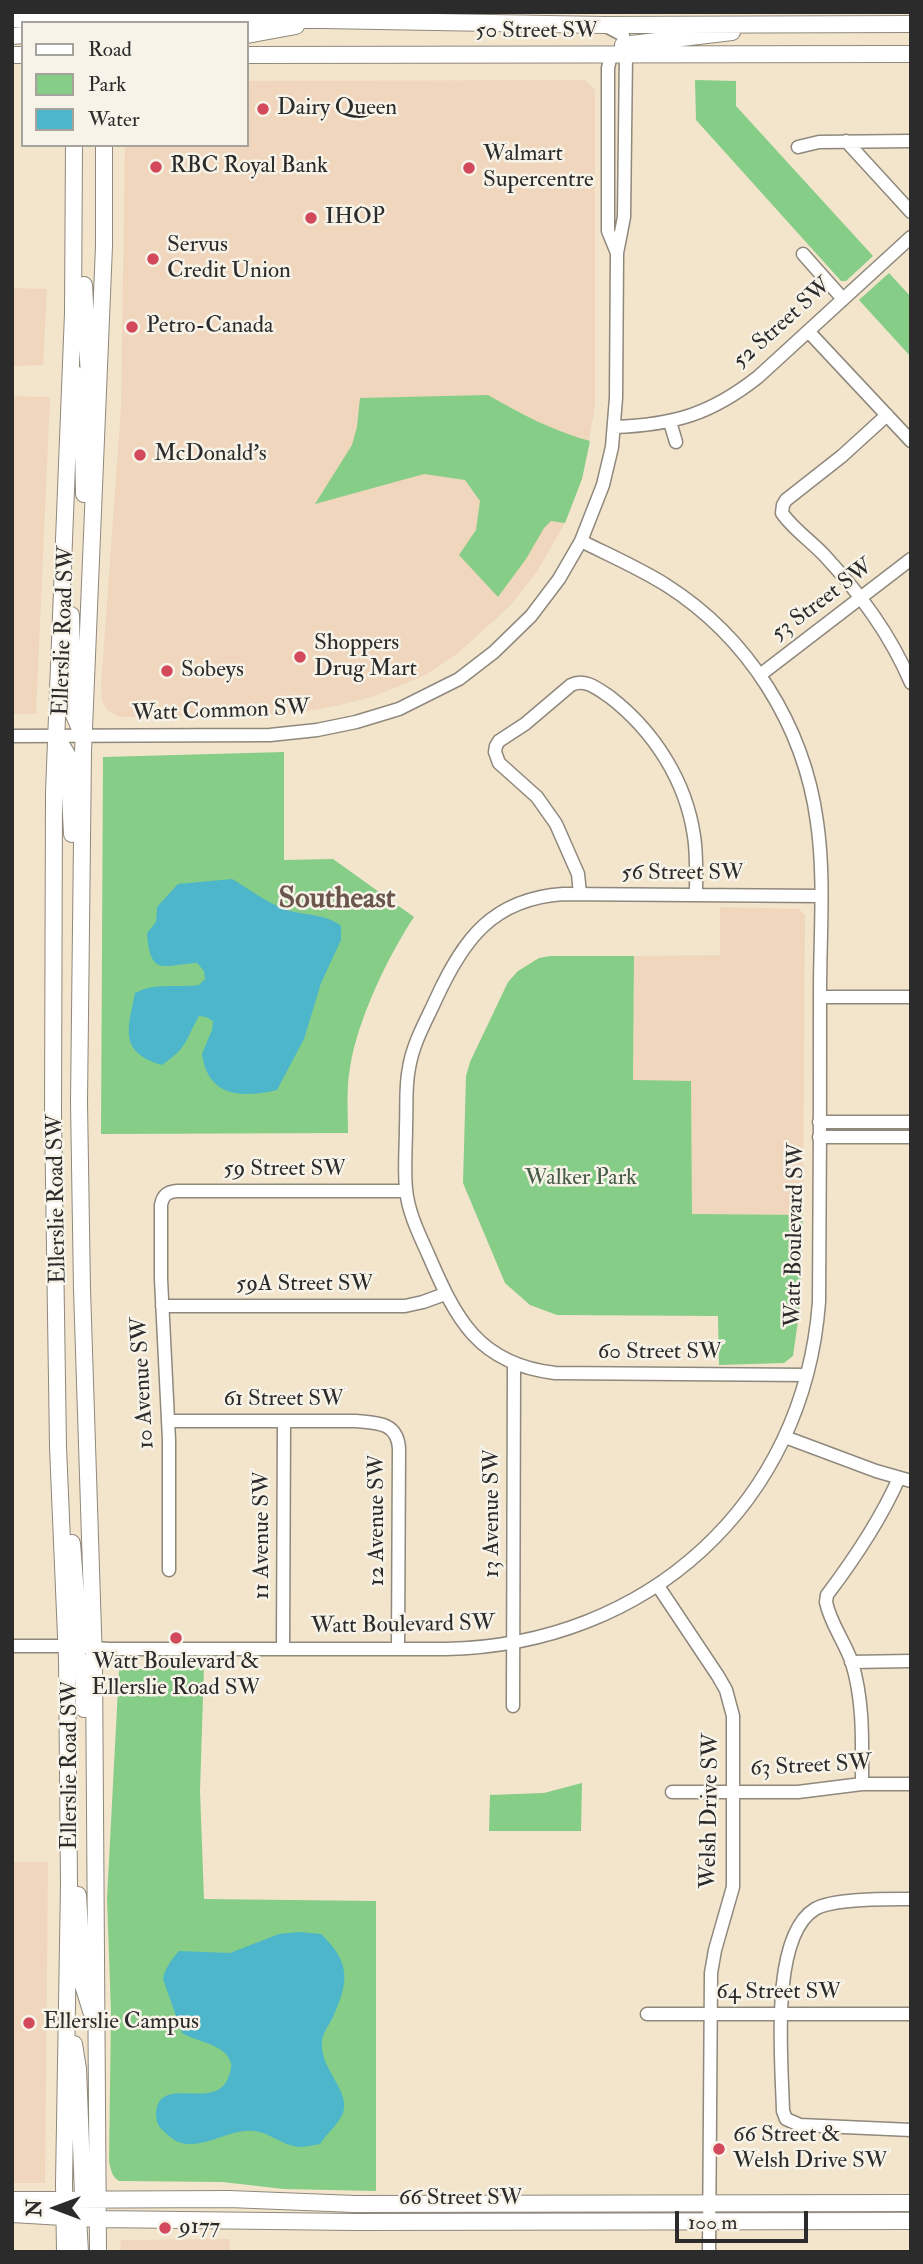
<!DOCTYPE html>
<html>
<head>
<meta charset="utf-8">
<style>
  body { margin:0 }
  #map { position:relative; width:923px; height:2264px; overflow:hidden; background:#f3e4cc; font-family:"IM FELL Double Pica",serif }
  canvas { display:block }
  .frame { position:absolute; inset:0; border:14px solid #2b2b2b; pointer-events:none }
  .legend { position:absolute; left:21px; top:21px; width:228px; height:126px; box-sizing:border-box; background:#f7f3e8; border:2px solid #a5a39c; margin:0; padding:9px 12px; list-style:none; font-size:21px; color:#2b2b2b }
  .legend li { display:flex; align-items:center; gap:14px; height:35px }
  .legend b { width:35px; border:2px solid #a5a39c }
  .north { position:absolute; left:21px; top:2173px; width:70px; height:70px; -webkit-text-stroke:5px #f7f3e8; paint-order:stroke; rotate:270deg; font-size:19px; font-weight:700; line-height:28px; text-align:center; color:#2b2b2b }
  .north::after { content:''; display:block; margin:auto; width:24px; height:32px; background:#2b2b2b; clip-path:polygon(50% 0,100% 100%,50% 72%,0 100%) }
  .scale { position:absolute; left:675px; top:2211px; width:133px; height:32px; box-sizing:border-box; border:4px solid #2b2b2b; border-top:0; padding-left:9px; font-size:21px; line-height:24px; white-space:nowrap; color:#2b2b2b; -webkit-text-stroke:5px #f7f3e8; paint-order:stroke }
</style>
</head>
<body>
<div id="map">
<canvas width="923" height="2264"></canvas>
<div class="frame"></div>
<ul class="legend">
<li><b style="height:9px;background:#fff"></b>Road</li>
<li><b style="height:19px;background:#86cd87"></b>Park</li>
<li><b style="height:19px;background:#4db6ca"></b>Water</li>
</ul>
<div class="north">N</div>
<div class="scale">100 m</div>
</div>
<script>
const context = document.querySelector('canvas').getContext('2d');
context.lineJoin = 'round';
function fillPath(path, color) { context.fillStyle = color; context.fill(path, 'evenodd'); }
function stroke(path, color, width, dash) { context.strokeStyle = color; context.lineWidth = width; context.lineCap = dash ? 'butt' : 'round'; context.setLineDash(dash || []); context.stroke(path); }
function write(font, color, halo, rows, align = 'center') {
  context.font = font + ' "IM FELL Double Pica",serif'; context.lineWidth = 5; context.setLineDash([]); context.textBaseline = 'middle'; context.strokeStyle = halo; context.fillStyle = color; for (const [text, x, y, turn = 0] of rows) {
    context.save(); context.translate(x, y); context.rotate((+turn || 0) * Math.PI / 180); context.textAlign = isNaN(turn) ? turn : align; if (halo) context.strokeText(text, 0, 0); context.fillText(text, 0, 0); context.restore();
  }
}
fillPath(new Path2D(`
  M 585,80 L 595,90 L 595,406 L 582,479 L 563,526 L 538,570 L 511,605 L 457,654 L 425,675 L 375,696 L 340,705 L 309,711 L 246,717 L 119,717 L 108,711 L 102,701 L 101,686 L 121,408 L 125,145 L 247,145 L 247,81 Z
  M 12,288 L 47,289 L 43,365 L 12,366 Z
  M 12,396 L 50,397 L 36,714 L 12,714 Z
  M 720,907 L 799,909 L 805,915 L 803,1215 L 692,1215 L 691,1081 L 633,1081 L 634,956 L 720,955 Z
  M 12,1862 L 48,1862 L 45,2183 L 12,2183 Z
  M 230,2239 L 229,2252 L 120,2252 L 121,2240 Z`), '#efd6bc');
fillPath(new Path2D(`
  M 695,80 L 736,81 L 736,106 L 873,256 L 846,281 L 841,281 L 696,120 Z
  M 889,273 L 911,297 L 911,357 L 859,300 Z
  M 488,395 C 521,414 553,431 590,441 L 582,479 L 565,523 L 551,521 L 544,528 L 526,559 L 498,597 L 459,555 L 476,530 L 480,501 L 465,480 L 424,474 L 315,504 L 352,445 L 357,427 L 360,398 Z
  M 284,752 L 284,860 L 333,859 L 414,917 C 388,956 357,1021 350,1068 C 346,1089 348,1112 348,1133 L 101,1134 L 103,757 Z
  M 550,956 L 634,956 L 633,1080 L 691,1081 L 692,1214 L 803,1215 L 799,1314 L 793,1356 L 784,1363 L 719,1365 L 718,1316 L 557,1315 L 530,1305 L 505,1283 L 463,1183 L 466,1076 L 470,1062 L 508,982 L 518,971 L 539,958 Z
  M 204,1666 L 200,1791 L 204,1899 L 376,1901 L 376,2191 L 284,2189 L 222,2182 L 119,2181 C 112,2177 111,2170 109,2162 L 111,2013 L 107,1898 L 119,1670 Z
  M 582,1783 L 581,1831 L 489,1831 L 490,1795 L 544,1793 Z`), '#86cd87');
fillPath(new Path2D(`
  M 232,879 C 249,889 266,902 284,909 C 303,916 325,913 341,926 L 341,940 L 321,983 L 304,1039 L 277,1090 C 243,1098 208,1098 202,1054 L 212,1030 L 213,1021 L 206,1017 L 199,1016 C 184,1042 189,1046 162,1065 C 118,1052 128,1029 135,993 C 155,982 177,988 199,985 L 205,979 L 204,971 L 197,963 C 165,964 150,979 147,933 L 156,922 L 157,907 L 178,884 Z
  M 299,1932 L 321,1934 C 351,1963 349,1981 333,2017 C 329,2025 322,2034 322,2042 C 319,2068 351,2091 343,2113 C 339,2124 326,2134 320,2144 C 313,2145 305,2147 299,2147 C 283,2146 269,2132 254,2131 C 224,2128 193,2159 168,2135 C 160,2128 156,2125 156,2113 C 159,2073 215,2112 228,2078 C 230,2074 232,2067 231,2063 C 226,2044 196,2042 182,2033 L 163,1979 C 165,1968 172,1959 179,1951 L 230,1953 L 279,1934 Z`), '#4db6ca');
const minor = new Path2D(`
  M 611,55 L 608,68 L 608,231 L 617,253
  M 846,141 L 911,212
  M 798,147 L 819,142 L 911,141
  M 803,254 L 843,299
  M 808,331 L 911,441
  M 887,415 L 842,456 L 786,500 L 783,505 L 782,513 C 792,528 812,542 825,556 C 861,595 890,634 911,683
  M 670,422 L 676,442
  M 614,427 C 674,425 711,414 758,377 L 911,237
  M 760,675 L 911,559
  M 12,736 L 270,735 L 317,730 L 356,722 L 399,709 L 459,679 L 494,652 L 531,616 L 559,579 L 581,541 L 603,485 L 612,447 L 616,398 L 617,253 L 624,217 L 626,54 L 623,35 L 606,26
  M 580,894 L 578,874 L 556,824 L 537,797 L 499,763 L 495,752 L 496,746 L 499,741 L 525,724 L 571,685 C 585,678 598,689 610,697 C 654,731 686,781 694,836 C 697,855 696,875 696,895
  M 820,997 L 911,997
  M 819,1122 L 911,1122
  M 819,1137 L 911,1137
  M 162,1306 L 405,1306 L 423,1302 L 445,1294
  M 807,1375 L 555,1373 C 478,1364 456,1319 428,1254 C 419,1234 408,1212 406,1189 C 404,1169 406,1147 406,1126 C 407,1106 405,1087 409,1068 C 413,1043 426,1021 436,999 C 463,940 492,899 563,894 L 821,896
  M 168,1421 L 356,1421 C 377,1423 397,1422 399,1448 L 398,1649
  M 785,1437 L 876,1471 L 911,1481
  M 169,1570 L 169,1440 L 161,1279 L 161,1205 C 163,1195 167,1192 177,1191 L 406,1191
  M 658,1586 L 718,1676 L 726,1690 L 733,1716 L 733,1887 L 715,1950 L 711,1973 L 709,2252
  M 12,1646 L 66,1646 L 109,1649 L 446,1649 C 647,1645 804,1504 819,1302 C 820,1198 820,1095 820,991 C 820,935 825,877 817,822 C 804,725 748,637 666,585 C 639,568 609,555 581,541
  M 283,1649 L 284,1421
  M 851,1662 L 911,1661
  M 513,1706 L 514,1363
  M 862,1784 C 862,1744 864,1702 852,1663 C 845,1642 830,1623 826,1602 L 827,1595 C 855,1558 880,1521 899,1478
  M 672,1792 L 798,1792 L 862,1784 L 911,1784
  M 911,1899 C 888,1899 833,1898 815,1909 C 769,1937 782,2063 783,2111 L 786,2119 L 800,2125 L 911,2130
  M 647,2014 L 911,2014`);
const major = new Path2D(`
  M 12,19 L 322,20 L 604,25 L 911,24
  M 247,35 L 296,26
  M 12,36 L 23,35
  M 623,45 L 732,32
  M 12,55 L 23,55
  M 247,55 L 911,54
  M 84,285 L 89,377 L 98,387
  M 73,372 L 80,380 L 82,386 L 84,494
  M 71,615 L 73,713 L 81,731
  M 56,736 L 68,756 L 72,834
  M 72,1543 L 79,1634 L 86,1643 L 93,1648
  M 66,1646 C 88,1657 83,1688 84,1709
  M 78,1895 L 83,1985 L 91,2011
  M 74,2044 L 78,2069 L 83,2195 L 87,2206
  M 12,2200 L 229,2199 L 355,2204 L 911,2203
  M 74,2210 L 78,2218 L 80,2252
  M 12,2214 L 97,2219 L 356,2222 L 911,2221
  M 65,2252 L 64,2184 L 69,1884 L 67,1660 L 58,1447 L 53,1115 L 54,792 L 73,313 L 74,145
  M 98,2252 L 94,1662 L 82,1289 L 79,1102 L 83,752 L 104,246 L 104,145`);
stroke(minor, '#8f887c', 15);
stroke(major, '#8f887c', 18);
stroke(minor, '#fff', 12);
stroke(major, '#fff', 16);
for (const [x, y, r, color] of [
  [263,109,7,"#d1495b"],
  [156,167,7,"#d1495b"],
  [469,168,7,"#d1495b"],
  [311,218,7,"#d1495b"],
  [153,259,7,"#d1495b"],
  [132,327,7,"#d1495b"],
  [140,455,7,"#d1495b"],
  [300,657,7,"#d1495b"],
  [167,671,7,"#d1495b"],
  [176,1638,7,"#d1495b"],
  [29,2023,7,"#d1495b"],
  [719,2149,7,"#d1495b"],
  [165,2228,7,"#d1495b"]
]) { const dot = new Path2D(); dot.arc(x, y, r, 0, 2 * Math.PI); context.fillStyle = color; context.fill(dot); stroke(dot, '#f7f3e8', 2.5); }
write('23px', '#2b2b2b', '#f7f3e8', [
  ["50 Street SW",537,32],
  ["52 Street SW",783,324,-42],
  ["53 Street SW",823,601,-37],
  ["Ellerslie Road SW",65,631,-88],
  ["Watt Common SW",221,712,-2],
  ["56 Street SW",683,874],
  ["59 Street SW",285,1170],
  ["Ellerslie Road SW",58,1199,-91],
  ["Watt Boulevard SW",796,1235,-89],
  ["59A Street SW",305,1285],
  ["60 Street SW",660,1353],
  ["10 Avenue SW",144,1383,-93],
  ["61 Street SW",284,1400],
  ["13 Avenue SW",493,1513,-90],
  ["12 Avenue SW",378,1520,-90],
  ["11 Avenue SW",263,1535,-90],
  ["Watt Boulevard SW",403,1626,-1],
  ["Ellerslie Road SW",71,1765,-90],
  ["63 Street SW",811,1767,-3],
  ["Welsh Drive SW",711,1811,-89],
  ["64 Street SW",779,1993],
  ["66 Street SW",461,2199]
]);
write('23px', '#2b2b2b', '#f7f3e8', [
  ["Dairy Queen",277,109],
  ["Walmart",483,155],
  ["Supercentre",483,181],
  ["RBC Royal Bank",170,167],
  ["IHOP",325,218],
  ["Servus",167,246],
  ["Credit Union",167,272],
  ["Petro-Canada",146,327],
  ["McDonald's",154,455],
  ["Shoppers",314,644],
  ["Drug Mart",314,670],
  ["Sobeys",181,671],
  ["Watt Boulevard &",176,1663,"center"],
  ["Ellerslie Road SW",176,1689,"center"],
  ["Ellerslie Campus",43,2023],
  ["66 Street &",733,2136],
  ["Welsh Drive SW",733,2162],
  ["9177",179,2228]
], 'left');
write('23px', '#465c47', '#f7f3e8', [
  ["Walker Park",581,1179]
]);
write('bold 30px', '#6a564b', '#f7f3e8', [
  ["Southeast",337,901]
]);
</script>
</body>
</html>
